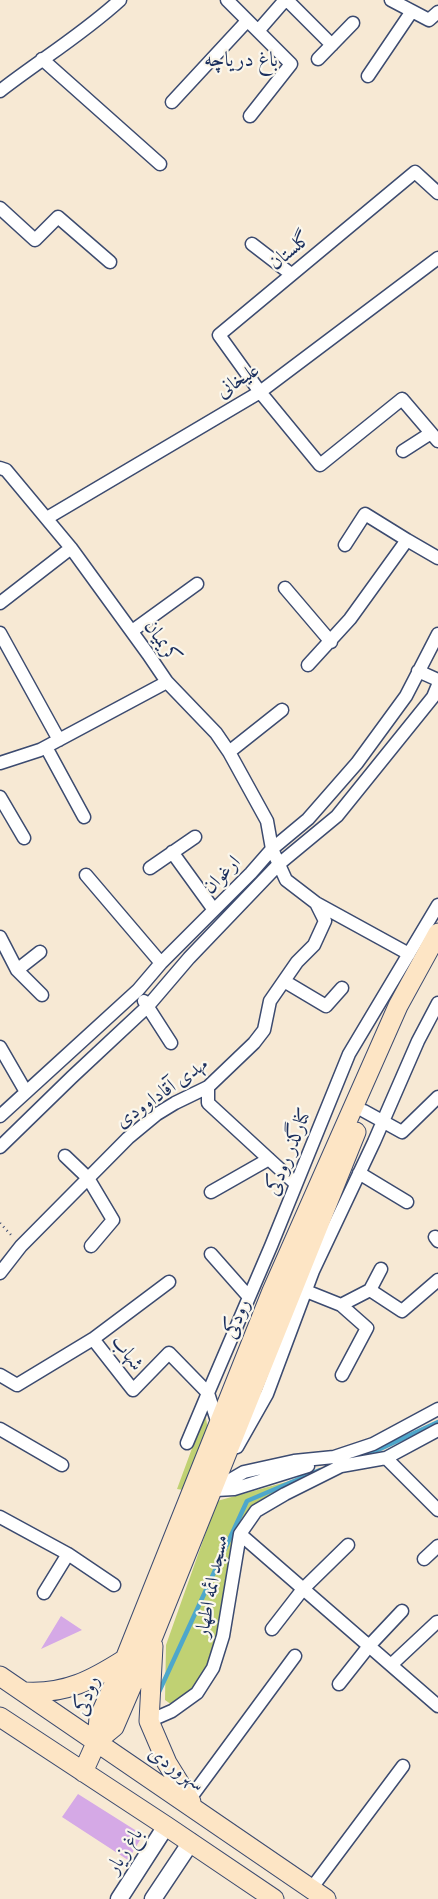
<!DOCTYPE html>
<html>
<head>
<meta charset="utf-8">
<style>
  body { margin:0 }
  canvas { display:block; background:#f7e9d4 }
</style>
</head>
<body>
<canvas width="438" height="1899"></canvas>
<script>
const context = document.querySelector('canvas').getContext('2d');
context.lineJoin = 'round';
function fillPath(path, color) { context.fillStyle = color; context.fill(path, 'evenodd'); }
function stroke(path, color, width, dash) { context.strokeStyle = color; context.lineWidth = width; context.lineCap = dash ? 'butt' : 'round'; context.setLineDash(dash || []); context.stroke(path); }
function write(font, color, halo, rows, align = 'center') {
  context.font = font + ' "EB Garamond",Amiri,serif'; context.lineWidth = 4.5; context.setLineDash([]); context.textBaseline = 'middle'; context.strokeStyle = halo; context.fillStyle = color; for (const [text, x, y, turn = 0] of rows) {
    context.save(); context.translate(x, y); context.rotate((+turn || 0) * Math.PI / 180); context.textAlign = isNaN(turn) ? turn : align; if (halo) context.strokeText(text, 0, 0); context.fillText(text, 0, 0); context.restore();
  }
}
fillPath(new Path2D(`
  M 205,1413 L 209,1435 L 189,1491 L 177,1489 Z
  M 319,1473 L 255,1509 L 237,1534 L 216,1652 L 196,1691 L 175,1707 L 165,1700 L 166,1645 L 217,1501 Z`), '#c0d173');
stroke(new Path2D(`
  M 357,1455 L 380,1449 L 438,1422
  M 158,1694 L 247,1501 L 320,1470`), '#4ea7cb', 4.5);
fillPath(new Path2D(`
  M 61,1616 L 82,1630 L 41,1649 Z
  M 78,1794 L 143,1835 L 128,1860 L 62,1817 Z`), '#d5a9e6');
const minor = new Path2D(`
  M 227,0 L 291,64 L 250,116
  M 287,0 L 332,45
  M 391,0 L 429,20 L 438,12
  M 258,31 L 285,0
  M 42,59 L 160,164
  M 318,59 L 353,23
  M 368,76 L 412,11
  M 0,91 C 40,60 83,34 120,0
  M 172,102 L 247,21
  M 438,193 L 415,172 L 219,335 L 260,392 L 320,465 L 402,399 L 438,441
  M 0,208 L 35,240 L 58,217 L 110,262
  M 252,244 L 291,274
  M 403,451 L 431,433
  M 0,468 L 6,470 L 71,548 L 148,654 L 167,682 L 216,733 L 229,752 L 267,821 L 272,849 L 286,880 L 316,903 L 409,954
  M 47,518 L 260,392 L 438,258
  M 345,545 L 365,514 L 407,540
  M 285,588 L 331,642
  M 0,603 L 71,548
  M 132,631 L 197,584
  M 0,633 L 59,740
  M 308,665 L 350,619 L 407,540 L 438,558
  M 418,671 L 438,680
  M 46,747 L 84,817
  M 229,752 L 282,710
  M 0,763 L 40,750 L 167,682
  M 0,797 L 24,838
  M 172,852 L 214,910
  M 150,868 L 195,837
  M 86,875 L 161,963
  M 0,937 L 17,970 L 42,995
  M 17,970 L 40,952
  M 284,981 L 326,1006 L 342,988
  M 144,1001 L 171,1043
  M 0,1047 L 26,1092
  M 208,1087 L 208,1103 L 296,1184
  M 364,1111 L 402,1132 L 438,1097
  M 0,1116 L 138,990 L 161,963 L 251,873 L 272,849 L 308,819 L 357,763 L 406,696 L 438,634
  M 0,1147 L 72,1077 L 148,1006 L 189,958 L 279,864 L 337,816 L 433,697 L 438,685
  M 65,1156 L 88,1178 L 113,1220 L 91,1246
  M 359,1173 L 407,1202
  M 211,1192 L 269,1159
  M 435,1237 L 438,1241
  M 211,1254 L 249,1297
  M 0,1273 L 21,1246 L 128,1138 L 157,1114 L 175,1103 L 208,1087 L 254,1043 L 264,1030 L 270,1001 L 297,962 L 314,945 L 325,921 L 316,903
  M 370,1290 L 381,1269
  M 306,1291 L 341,1305 L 370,1290 L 402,1311 L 438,1280
  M 341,1305 L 367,1328 L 342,1375
  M 93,1339 L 169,1282
  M 0,1375 L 17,1385 L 93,1339 L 133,1390 L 169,1353 L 208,1393 L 187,1443
  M 218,1424 L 208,1393 L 271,1246 L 349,1054 L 438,905
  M 0,1429 L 62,1465
  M 237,1447 L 267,1394 L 313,1271 L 374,1142 L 418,1041 L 438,1003
  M 386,1458 L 438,1510
  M 213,1490 L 244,1472 L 294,1461 L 334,1457 L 373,1444 L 438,1409
  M 216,1490 L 234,1489 L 308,1466
  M 0,1517 L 68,1554 L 114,1585
  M 240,1534 L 438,1706
  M 424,1559 L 438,1546
  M 44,1593 L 68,1554
  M 272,1629 L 303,1589 L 348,1545
  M 391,1665 L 437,1622
  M 339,1684 L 369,1646 L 402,1611
  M 149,1721 L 172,1711 L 197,1693 L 213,1668 L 223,1636 L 240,1534 L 256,1511 L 285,1494 L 341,1466 L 386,1458 L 438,1430
  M 189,1800 L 295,1656
  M 311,1889 L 403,1766`);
const tertiary = new Path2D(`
  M 119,1899 L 166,1826
  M 153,1899 L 191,1842`);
const secondary = new Path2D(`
  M 153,1646 L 149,1721 L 167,1763 L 191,1802
  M 0,1676 L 326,1899
  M 26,1692 C 66,1694 92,1680 125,1659
  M 0,1717 L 166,1826 L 274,1899
  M 97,1741 L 114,1727 L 154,1634 L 356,1132
  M 83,1772 L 97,1741 L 99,1718 L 125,1659 L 272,1291 L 398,1006 L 438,933`);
stroke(minor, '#3c4b70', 15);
stroke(tertiary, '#3c4b70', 19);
stroke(secondary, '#3c4b70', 21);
stroke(new Path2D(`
  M 0,1223 L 12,1236`), '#3c4b70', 2.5, [1, 4]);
stroke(minor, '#fff', 12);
stroke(tertiary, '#fff', 16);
stroke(secondary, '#fde5c5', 19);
write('20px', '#1b2f5e', '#fbf7ec', [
  ["گلستان",290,251,-40],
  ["علیخانی",238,381,-33],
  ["کریمیان",162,642,55],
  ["ارغوان",222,875,-46],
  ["مهدی آقاداوودی",162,1093,-35],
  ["کنارگذر رودکی",289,1152,-68],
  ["رودکی",237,1319,-68],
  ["شهاب",127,1353,52],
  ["مسجد ائمه اطهار",212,1586,-79],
  ["رودکی",87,1696,-71],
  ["سهروردی",176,1769,35],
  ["باغ زیار",125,1851,-57]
]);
write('21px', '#1b2f5e', '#fbf7ec', [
  ["باغ دریاچه",241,60]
]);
</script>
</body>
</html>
